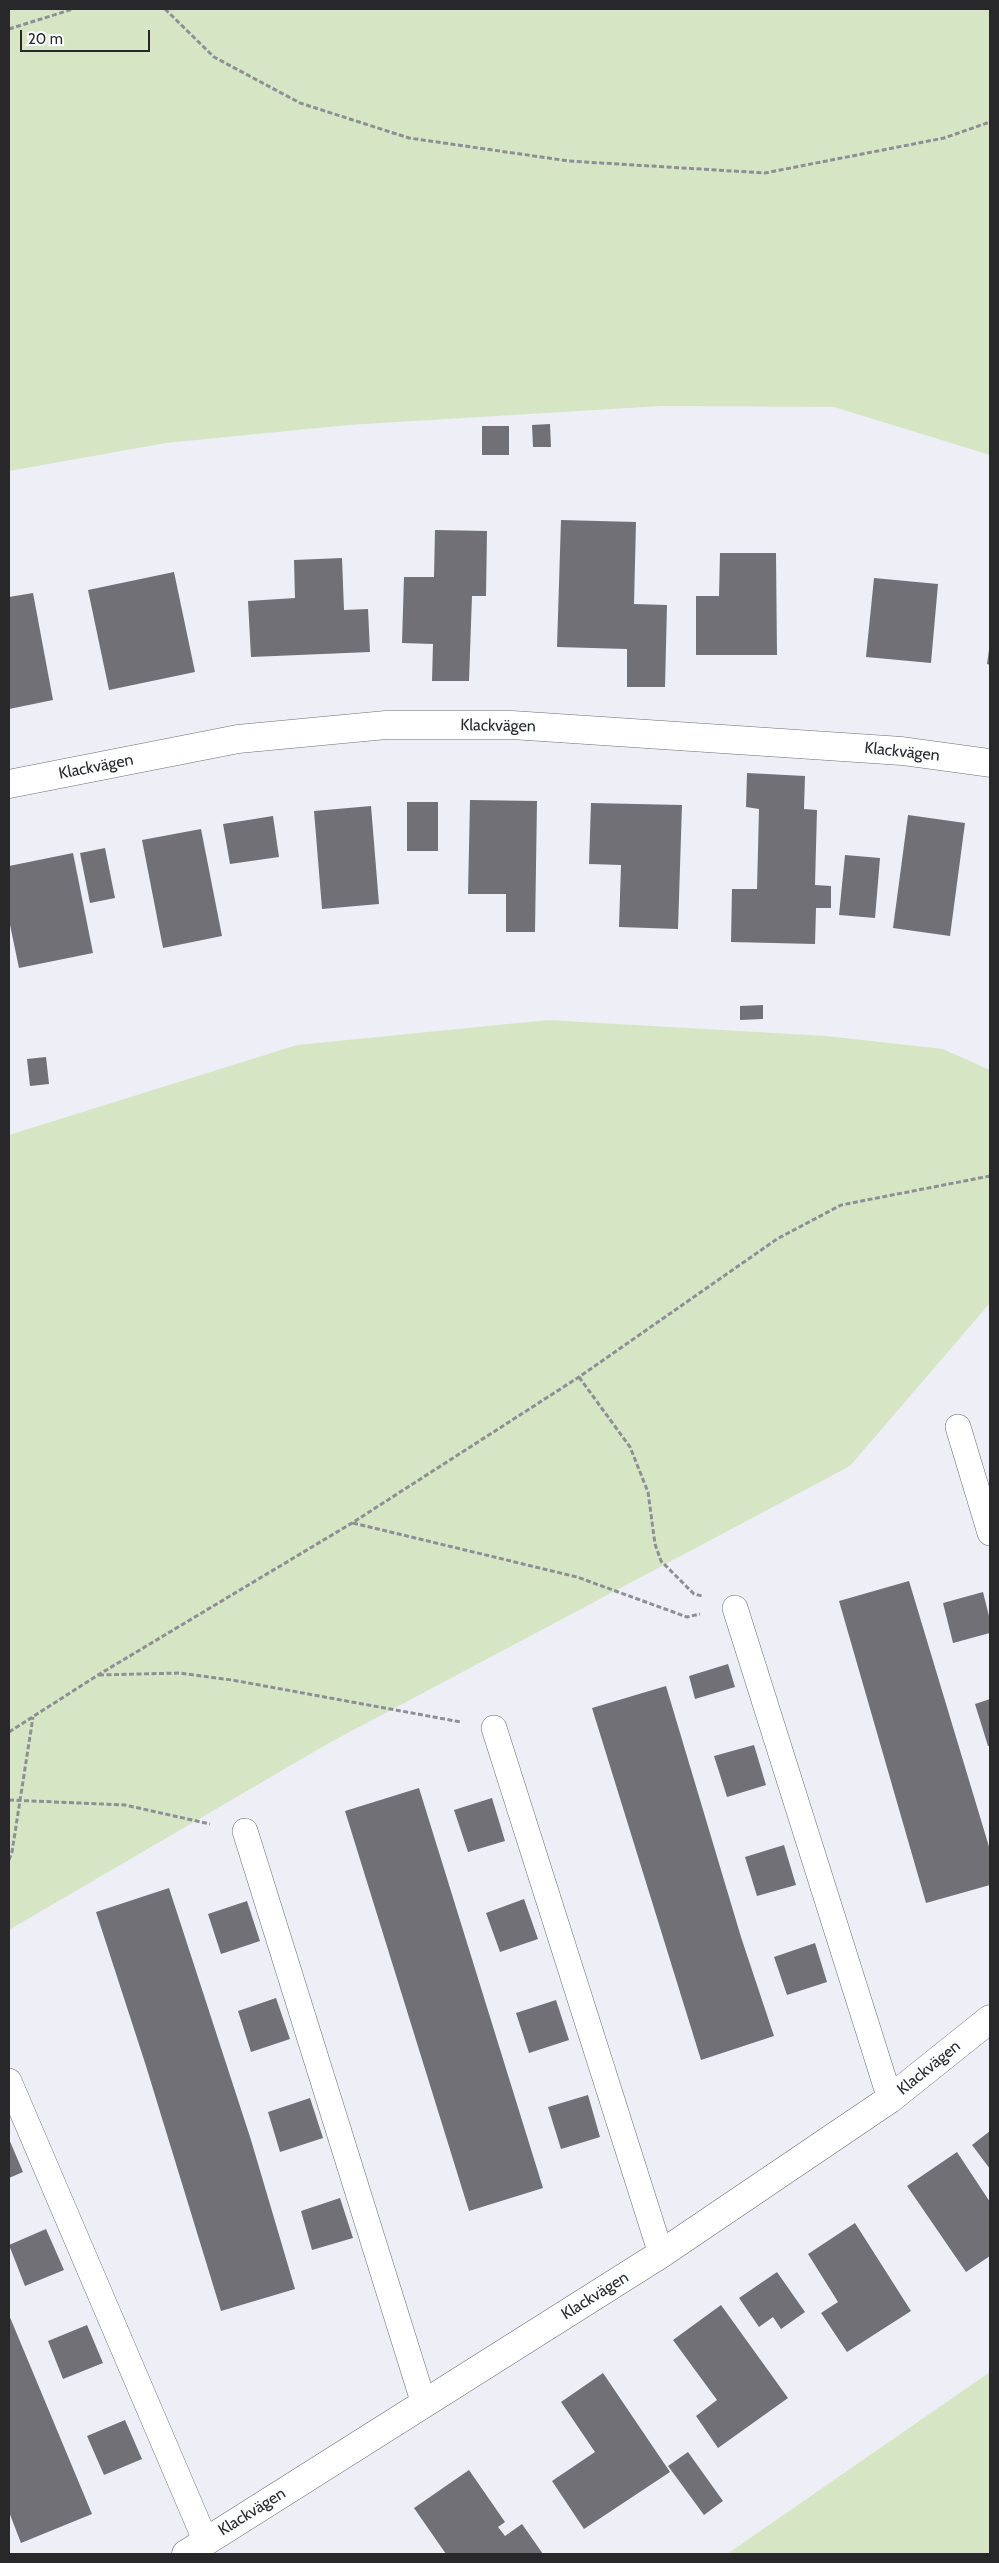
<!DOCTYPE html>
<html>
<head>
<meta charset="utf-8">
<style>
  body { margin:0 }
  #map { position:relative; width:999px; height:2563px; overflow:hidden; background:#eeeff6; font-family:Cabin,sans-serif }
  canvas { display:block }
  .frame { position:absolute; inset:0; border:10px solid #28282b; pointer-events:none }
  .scale { position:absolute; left:20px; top:30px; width:130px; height:22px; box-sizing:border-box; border:2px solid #28282b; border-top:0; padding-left:6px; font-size:15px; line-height:18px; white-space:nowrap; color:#28282b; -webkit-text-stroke:4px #fcfdfe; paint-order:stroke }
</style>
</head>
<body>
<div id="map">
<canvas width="999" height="2563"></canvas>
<div class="frame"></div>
<div class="scale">20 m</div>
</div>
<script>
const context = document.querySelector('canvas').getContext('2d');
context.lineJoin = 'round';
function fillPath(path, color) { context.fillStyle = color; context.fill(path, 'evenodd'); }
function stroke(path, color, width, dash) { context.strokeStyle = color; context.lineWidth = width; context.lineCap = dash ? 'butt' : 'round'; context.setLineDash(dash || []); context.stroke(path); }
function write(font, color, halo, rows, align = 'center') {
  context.font = font + ' Cabin,sans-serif'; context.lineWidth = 4.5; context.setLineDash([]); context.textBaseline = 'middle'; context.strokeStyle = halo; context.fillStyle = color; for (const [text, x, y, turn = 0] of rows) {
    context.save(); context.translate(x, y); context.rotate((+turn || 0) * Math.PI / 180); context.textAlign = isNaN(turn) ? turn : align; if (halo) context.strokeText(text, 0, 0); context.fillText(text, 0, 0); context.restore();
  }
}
fillPath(new Path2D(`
  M 9,9 L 990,9 L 990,455 L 834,407 L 661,406 L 349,425 L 166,443 L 9,471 Z
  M 548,1020 L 827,1036 L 943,1049 L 990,1070 L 990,1303 L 850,1466 L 329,1743 L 9,1930 L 9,1135 L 297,1045 Z
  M 990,2372 L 990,2554 L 727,2554 Z`), '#d6e6c5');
fillPath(new Path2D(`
  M 550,424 L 551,447 L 533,447 L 532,425 Z
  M 482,426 L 509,426 L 509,455 L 482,455 Z
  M 561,520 L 636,522 L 634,604 L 667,605 L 665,687 L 627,687 L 627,649 L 557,647 Z
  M 435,530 L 487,531 L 486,596 L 472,596 L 469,681 L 432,681 L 433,644 L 402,643 L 404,577 L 434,577 Z
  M 720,553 L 776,553 L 777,655 L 696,655 L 696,596 L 719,596 Z
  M 342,558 L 344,610 L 368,609 L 370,652 L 251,657 L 248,601 L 295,598 L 294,560 Z
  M 174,572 L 195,672 L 109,690 L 88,590 Z
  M 874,578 L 938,584 L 931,663 L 866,657 Z
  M 33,593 L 53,700 L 9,709 L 9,597 Z
  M 989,650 L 990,650 L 990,665 L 987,664 Z
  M 747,773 L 805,776 L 804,809 L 817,810 L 815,885 L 831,886 L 831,908 L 816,908 L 815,944 L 731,942 L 732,889 L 757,889 L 759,809 L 746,807 Z
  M 470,800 L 537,801 L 535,932 L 506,932 L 506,894 L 468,894 Z
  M 407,802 L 438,802 L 438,851 L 407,851 Z
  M 591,803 L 682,805 L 678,929 L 619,927 L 621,865 L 589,864 Z
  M 371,806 L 379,904 L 322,909 L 314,811 Z
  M 908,815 L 965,823 L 950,936 L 893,928 Z
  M 273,816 L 279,857 L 230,864 L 223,824 Z
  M 201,829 L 222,936 L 163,948 L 142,840 Z
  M 105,848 L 115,898 L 90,903 L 80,853 Z
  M 73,853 L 93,953 L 19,968 L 9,920 L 9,866 Z
  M 845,855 L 880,858 L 875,918 L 839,915 Z
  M 763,1005 L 763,1019 L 740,1020 L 740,1006 Z
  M 46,1057 L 49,1084 L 30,1086 L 27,1059 Z
  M 909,1581 L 990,1850 L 990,1885 L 926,1903 L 839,1601 Z
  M 983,1592 L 990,1620 L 990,1633 L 953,1643 L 943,1603 Z
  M 728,1664 L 735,1687 L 695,1699 L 689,1676 Z
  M 666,1686 L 741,1937 L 774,2036 L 701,2060 L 592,1708 Z
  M 990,1699 L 990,1746 L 988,1746 L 975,1704 Z
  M 754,1745 L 766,1785 L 727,1797 L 714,1756 Z
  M 419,1788 L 543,2188 L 469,2211 L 345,1811 Z
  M 492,1798 L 505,1841 L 468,1852 L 454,1810 Z
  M 784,1845 L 796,1885 L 757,1896 L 745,1857 Z
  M 169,1888 L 251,2140 L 295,2289 L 221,2311 L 146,2066 L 96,1912 Z
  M 524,1899 L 538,1939 L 500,1952 L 486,1913 Z
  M 247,1901 L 260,1941 L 221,1954 L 208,1914 Z
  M 815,1943 L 827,1982 L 787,1995 L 774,1957 Z
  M 276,1998 L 290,2039 L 251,2052 L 238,2011 Z
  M 556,2000 L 569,2040 L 529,2053 L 516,2013 Z
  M 588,2095 L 600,2137 L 561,2149 L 548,2107 Z
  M 310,2098 L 323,2138 L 280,2152 L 268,2112 Z
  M 990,2131 L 990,2169 L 972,2145 Z
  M 9,2139 L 23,2172 L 9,2178 Z
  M 957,2152 L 990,2202 L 990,2256 L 966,2272 L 907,2186 Z
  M 340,2198 L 353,2238 L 312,2250 L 301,2211 Z
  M 855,2223 L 911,2311 L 847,2352 L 821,2313 L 838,2302 L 808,2254 Z
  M 46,2229 L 64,2270 L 25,2286 L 9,2245 Z
  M 777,2272 L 805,2312 L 781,2329 L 773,2317 L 759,2327 L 739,2298 Z
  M 721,2305 L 788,2398 L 718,2448 L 696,2416 L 717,2400 L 673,2340 Z
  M 9,2315 L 92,2514 L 21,2543 L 9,2512 Z
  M 87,2325 L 103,2363 L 63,2379 L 48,2341 Z
  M 603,2373 L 670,2472 L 584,2529 L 552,2481 L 595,2452 L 561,2402 Z
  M 125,2420 L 142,2459 L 104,2475 L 87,2436 Z
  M 688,2452 L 723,2501 L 704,2515 L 668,2466 Z
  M 469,2470 L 505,2522 L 498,2527 L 505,2536 L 522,2524 L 543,2554 L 446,2554 L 414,2508 Z`), '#717077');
const lane = new Path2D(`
  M 958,1427 L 990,1533
  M 735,1608 L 890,2099
  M 494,1728 L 661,2254
  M 245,1831 L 424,2404
  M 9,2081 L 206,2542`);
const street = new Path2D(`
  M 9,784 L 238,739 L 386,725 L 512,725 L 902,751 L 990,763
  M 186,2554 L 661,2254 L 890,2099 L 990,2019`);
stroke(lane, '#6c6d73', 26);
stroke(street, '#6c6d73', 29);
stroke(new Path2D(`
  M 165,9 L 214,57 L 300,103 L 409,138 L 569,161 L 765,173 L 944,138 L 990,122
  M 9,29 L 73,9
  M 579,1377 L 630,1447 L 648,1492 L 655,1544 L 661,1561 L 694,1594 L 702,1596
  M 353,1523 L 577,1577 L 687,1617 L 700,1614
  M 99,1675 L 179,1673 L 232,1680 L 461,1722
  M 9,1732 L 98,1675 L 352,1523 L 579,1377 L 777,1239 L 841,1205 L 990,1176
  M 9,1800 L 125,1805 L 210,1824
  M 9,1860 L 12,1852 L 33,1717`), '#8e8f94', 3, [5, 2.5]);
stroke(lane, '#fff', 25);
stroke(street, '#fff', 28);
write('16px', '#28282b', '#fcfdfe', [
  ["Klackvägen",498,726,1],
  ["Klackvägen",902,752,6],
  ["Klackvägen",96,767,-11],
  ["Klackvägen",929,2068,-39],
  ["Klackvägen",595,2296,-32],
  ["Klackvägen",252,2512,-32]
]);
</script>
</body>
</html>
